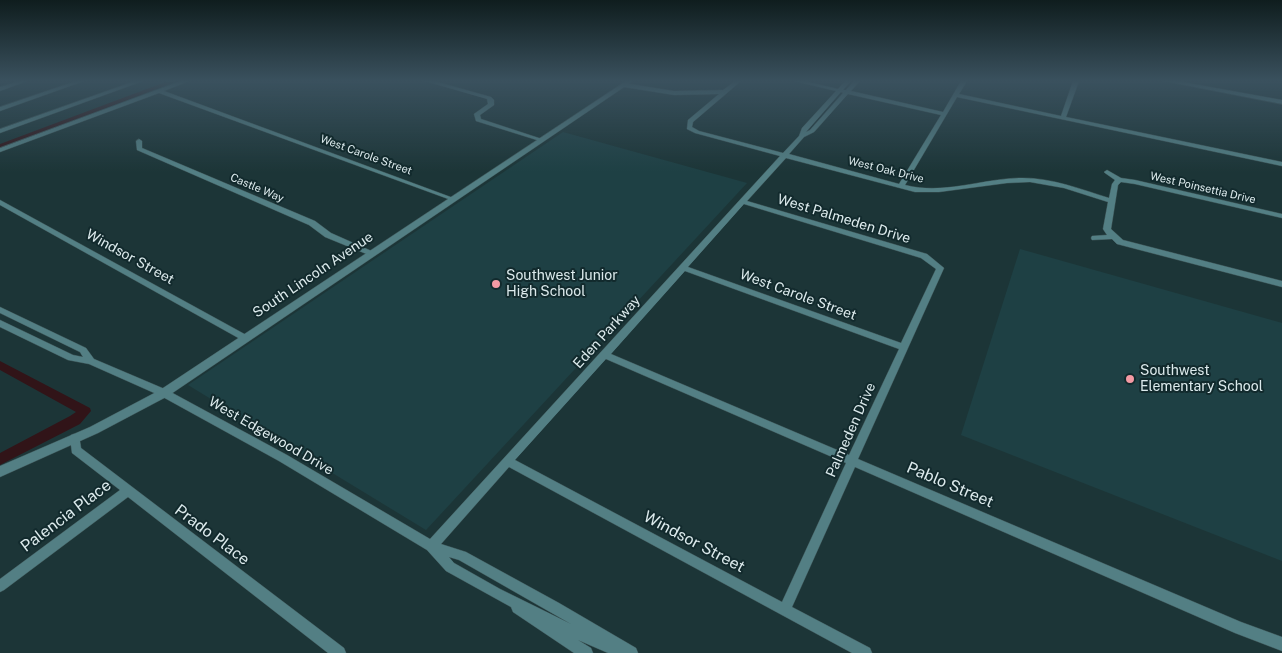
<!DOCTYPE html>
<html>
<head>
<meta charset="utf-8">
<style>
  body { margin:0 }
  canvas { display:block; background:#1c3537 }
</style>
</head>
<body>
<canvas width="1282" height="653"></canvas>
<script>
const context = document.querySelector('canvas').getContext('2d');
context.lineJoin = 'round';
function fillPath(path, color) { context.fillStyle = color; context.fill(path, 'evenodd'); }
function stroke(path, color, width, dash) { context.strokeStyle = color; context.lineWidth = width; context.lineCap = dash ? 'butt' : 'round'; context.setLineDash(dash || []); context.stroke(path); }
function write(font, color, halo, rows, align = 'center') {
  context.font = font + ' "Public Sans",sans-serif'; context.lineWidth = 4; context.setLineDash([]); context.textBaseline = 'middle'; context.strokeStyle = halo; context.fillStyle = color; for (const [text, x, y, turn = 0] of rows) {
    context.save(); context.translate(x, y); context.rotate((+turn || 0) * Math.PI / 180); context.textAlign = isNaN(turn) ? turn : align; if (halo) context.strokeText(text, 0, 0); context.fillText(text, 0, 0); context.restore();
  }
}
fillPath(new Path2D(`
  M 563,132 L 747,183 L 426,530 L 188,385 Z
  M 1020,249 L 1282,323 L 1282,561 L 961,435 Z`), '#1e4044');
fillPath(new Path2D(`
  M 168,81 L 177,81 L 0,149 L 0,144 Z
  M 0,361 L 90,408 L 91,411 L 80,424 L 0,465 L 0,453 L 70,416 L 76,412 L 0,370 Z`), '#311418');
const minor = new Path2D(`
  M 19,81 L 27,81 L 0,91 L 0,87 Z
  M 76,81 L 84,81 L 0,111 L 0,107 Z
  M 135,81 L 143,81 L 0,133 L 0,129 Z
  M 181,81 L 189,81 L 164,91 L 456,199 L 453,201 L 451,200 L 159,93 L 0,152 L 0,148 Z
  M 425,81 L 434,81 L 491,97 L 494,100 L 494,105 L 480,115 L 481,119 L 545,140 L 540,141 L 476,121 L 474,114 L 488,104 L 487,99 Z
  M 735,81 L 741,81 L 693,122 L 692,127 L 699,131 L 783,153 L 799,136 L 802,128 L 836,91 L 794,81 L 804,81 L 838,89 L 845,81 L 851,81 L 843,90 L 846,90 L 854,81 L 860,81 L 851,91 L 943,112 L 961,81 L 967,81 L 959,94 L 1061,116 L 1073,81 L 1079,81 L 1066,117 L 1282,162 L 1282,166 L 957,97 L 905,185 C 943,195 981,179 1019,178 C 1050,177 1080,189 1109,198 L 1112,184 L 1115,180 L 1105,173 L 1104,172 L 1107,170 L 1121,178 L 1135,180 L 1282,214 L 1282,218 L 1135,184 L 1121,182 L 1118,185 L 1111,229 L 1123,240 L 1282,281 L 1282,287 L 1117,244 L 1112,239 L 1092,240 L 1091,238 L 1092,236 L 1107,235 L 1103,229 L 1108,202 L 1064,188 L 1030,182 L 1007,183 L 939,192 L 915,192 L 786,158 L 747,201 L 927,254 L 944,268 L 858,459 L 1241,622 L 1282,637 L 1282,651 L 1235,633 L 855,467 L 792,607 L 870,648 L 872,653 L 852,653 L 509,467 L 441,544 L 466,552 L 559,603 L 636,648 L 638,653 L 608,653 L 578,640 L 591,648 L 593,653 L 574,653 L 513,612 L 511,607 L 446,571 L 427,550 L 279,461 L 161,396 L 89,364 L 68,360 L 0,327 L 0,320 L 73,355 L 83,357 L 80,352 L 0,313 L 0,307 L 86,348 L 94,359 L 167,390 L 287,455 L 430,539 L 780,156 L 695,133 L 687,129 L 688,120 L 719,94 L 674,95 L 624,87 L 621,85 L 624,83 L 674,91 L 723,90 ZM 841,92 L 843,93 L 810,130 L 806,132 ZM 848,94 L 941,115 L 899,184 L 789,154 L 804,137 L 814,132 ZM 744,204 L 921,258 L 936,269 L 901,343 L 688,267 ZM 685,271 L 899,349 L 849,455 L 611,354 ZM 606,359 L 846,463 L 782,602 L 515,460 ZM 449,557 L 459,560 L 571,624 L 500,589 L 454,563 Z
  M 139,139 L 142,141 L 142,148 L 315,221 L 331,233 L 376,253 L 372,255 L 369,255 L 325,237 L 309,225 L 137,150 L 136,141 Z
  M 0,200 L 248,336 L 249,338 L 248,340 L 242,340 L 0,205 Z
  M 75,434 L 79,435 L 81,448 L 344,648 L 346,653 L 328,653 L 128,497 L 4,590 L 0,592 L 0,579 L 120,490 L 72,453 L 70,438 L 71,435 Z`);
const tertiary = new Path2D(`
  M 626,81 L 633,81 L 168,396 L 98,433 L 0,477 L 0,466 L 90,427 L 160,390 Z
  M 1164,81 L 1177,81 L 1282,100 L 1282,104 Z`);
stroke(minor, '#3b5254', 1);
stroke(tertiary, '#3b5254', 1);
fillPath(minor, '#537f84');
fillPath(tertiary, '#537f84');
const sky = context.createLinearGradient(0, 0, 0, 172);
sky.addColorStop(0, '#0f1d1e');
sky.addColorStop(0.47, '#3a515e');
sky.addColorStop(1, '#3a515e00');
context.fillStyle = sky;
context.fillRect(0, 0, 1282, 172);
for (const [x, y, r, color] of [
  [496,284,5,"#f49aa4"],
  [1130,379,5,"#f49aa4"]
]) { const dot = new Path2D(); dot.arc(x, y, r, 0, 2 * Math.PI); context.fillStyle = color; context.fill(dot); stroke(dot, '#122a2d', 2); }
write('11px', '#dceaec', '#122a2d', [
  ["West Carole Street",366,155,20],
  ["West Oak Drive",886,170,14],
  ["Castle Way",257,188,23],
  ["West Poinsettia Drive",1203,188,13]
]);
write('14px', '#dceaec', '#122a2d', [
  ["West Palmeden Drive",844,219,17],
  ["Windsor Street",130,257,29],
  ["South Lincoln Avenue",313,275,-34],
  ["West Carole Street",798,295,20],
  ["Eden Parkway",607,332,-48],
  ["Palmeden Drive",851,430,-66],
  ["West Edgewood Drive",271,436,30]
]);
write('14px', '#dceaec', '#122a2d', [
  ["Southwest Junior",506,276],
  ["High School",506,292],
  ["Southwest",1140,371],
  ["Elementary School",1140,387]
], 'left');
write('16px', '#dceaec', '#122a2d', [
  ["Pablo Street",950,485,23],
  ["Palencia Place",66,516,-37],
  ["Prado Place",212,535,37],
  ["Windsor Street",694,542,28]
]);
</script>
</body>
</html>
